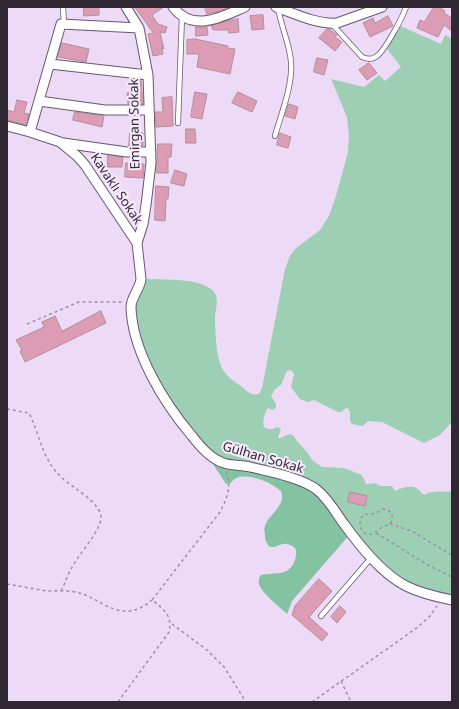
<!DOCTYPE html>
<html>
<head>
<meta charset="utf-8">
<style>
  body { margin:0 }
  #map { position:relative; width:459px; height:709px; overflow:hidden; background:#eddaf7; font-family:"Noto Sans",sans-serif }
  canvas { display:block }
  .frame { position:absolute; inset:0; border:8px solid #302934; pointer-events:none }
</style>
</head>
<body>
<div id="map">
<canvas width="459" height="709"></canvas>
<div class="frame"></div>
</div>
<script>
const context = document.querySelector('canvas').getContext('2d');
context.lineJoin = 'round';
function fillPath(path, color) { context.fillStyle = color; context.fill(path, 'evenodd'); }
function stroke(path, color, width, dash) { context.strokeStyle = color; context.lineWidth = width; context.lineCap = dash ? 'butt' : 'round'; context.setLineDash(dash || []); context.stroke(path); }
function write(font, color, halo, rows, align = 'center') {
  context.font = font + ' "Noto Sans",sans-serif'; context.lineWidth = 4; context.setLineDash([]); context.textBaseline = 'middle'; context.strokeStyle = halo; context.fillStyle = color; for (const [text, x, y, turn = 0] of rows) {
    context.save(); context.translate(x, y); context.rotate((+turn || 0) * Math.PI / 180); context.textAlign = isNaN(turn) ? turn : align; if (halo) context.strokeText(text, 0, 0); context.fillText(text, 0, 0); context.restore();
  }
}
fillPath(new Path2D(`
  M 398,25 L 441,44 L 445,35 L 452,39 L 452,422 L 440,435 L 424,443 L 382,422 L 368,421 L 363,426 L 352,424 L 350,421 L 350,412 L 348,408 L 344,409 L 342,412 L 338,412 L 314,400 L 308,402 L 300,399 L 291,387 L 294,374 L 291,370 L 287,371 L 281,385 L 275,389 L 271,396 L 276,404 L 276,408 L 272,410 L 268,408 C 265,411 262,422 264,427 C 268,430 273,430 277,427 L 281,429 L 278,438 L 280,438 L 290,434 L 294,436 L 296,440 L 307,452 L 312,460 L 322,467 L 344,468 L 362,475 L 366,484 L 375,483 L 380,486 L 392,486 L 395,491 C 402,488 412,483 419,490 C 421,492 422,494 424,495 C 433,489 442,493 452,491 L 452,600 L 442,598 L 388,573 L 329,503 L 215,459 L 160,392 L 132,318 L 141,279 C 160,280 198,277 212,290 C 220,297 216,307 215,316 C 215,330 216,358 223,370 C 228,377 234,382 241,386 C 246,391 252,396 259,394 L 262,388 L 285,269 L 290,256 L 295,249 L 320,230 L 329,216 L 336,196 L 348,152 L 349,136 L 347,117 L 331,79 L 364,87 L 379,75 L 385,81 L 401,67 L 385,46 Z`), '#9ccfb3');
fillPath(new Path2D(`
  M 211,461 L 311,486 L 351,533 L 292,601 L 287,614 C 280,607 261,593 259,584 C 258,580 259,578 261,575 C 275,572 289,577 295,560 C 296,556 297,552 295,548 C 291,545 288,543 283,544 C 278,545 270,551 267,543 C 265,541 265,537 265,534 C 260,517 288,509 281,491 C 272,482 239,468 231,483 L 226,484 Z`), '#84c3a2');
const building = new Path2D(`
  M 84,7 L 99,7 L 99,15 L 84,16 Z
  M 135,7 L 164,7 L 152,15 L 158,24 L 167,27 L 165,33 L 160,32 L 164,49 L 162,46 L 163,54 L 153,56 L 148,34 L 153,33 Z
  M 205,7 L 226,7 L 226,9 L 207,14 Z
  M 434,7 L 439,7 L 445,11 L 444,13 L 452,18 L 452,31 L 444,25 L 438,37 L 417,28 L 420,20 L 424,22 Z
  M 263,15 L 264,29 L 252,30 L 250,16 Z
  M 388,16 L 393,26 L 370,37 L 363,23 L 373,18 L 375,23 Z
  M 238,19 L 239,32 L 229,33 L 228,30 L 213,30 L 211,26 L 230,20 Z
  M 196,27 L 207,27 L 208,35 L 196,36 Z
  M 327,29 L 329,29 L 337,35 L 335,37 L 342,42 L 335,51 L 319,38 Z
  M 195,39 L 228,46 L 227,48 L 235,49 L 230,74 L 197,67 L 199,54 L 187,54 L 187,40 Z
  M 62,43 L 89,49 L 86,62 L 58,57 Z
  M 317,58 L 328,60 L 324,75 L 314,72 Z
  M 369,63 L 377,73 L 367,80 L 359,70 Z
  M 130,79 L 141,80 L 143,104 L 128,104 L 127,93 L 130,93 Z
  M 195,92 L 207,94 L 202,119 L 191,117 Z
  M 238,92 L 257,101 L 252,112 L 232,103 Z
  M 172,97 L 173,126 L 156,127 L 155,112 L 163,112 L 162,98 Z
  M 17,100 L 27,102 L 24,113 L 29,114 L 26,125 L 7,120 L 7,110 L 14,112 Z
  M 289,104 L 298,107 L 295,119 L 285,116 Z
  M 75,112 L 104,116 L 102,127 L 73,120 Z
  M 186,129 L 195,129 L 196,143 L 186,143 Z
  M 130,133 L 143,133 L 143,146 L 129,146 Z
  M 280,133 L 291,137 L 288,148 L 277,145 Z
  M 158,144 L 172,144 L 171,157 L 168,157 L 168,173 L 157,173 Z
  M 108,155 L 123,157 L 122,167 L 108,167 Z
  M 126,163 L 144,164 L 143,178 L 125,177 Z
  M 175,170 L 187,174 L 184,186 L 171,183 Z
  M 156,186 L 169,187 L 168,199 L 166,199 L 165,221 L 155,220 Z
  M 101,311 L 106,323 L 25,362 L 20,351 L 22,350 L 16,340 L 44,327 L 42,322 L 55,316 L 62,331 Z
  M 350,492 L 367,496 L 365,506 L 348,502 Z
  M 319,579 L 332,591 L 309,617 L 328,634 L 322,641 L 292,615 L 295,606 Z
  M 340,606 L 346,612 L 337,623 L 331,617 Z`);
fillPath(building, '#db9cb4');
stroke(building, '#b18f9c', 1);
const service = new Path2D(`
  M 63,7 L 64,24
  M 332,24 L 362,57 C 367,59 373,60 377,56 C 385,50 403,17 406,7
  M 178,123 L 182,16
  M 275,136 C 281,114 293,85 291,62 C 290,45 281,26 278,8
  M 321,616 L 371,558`);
const minor = new Path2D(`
  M 126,7 L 139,28 L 148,75 L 151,163 L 146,205 L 143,224 L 137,243
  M 173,7 C 193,33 221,17 245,7
  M 276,7 C 293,13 318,25 337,23 L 382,7
  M 50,64 L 148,75
  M 39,101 L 105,110 L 149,110
  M 7,126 L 30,132 L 60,142 L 77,156 L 85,165 L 137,243 L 141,279 C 140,289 131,297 131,307 C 132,351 164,403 192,436 C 200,446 209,457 221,462 C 230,466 241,465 250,467 C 270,472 299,477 316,489 C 328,498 336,513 344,524 C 360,546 382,574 406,586 C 420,593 437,597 452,600
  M 30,132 L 61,24 L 139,28
  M 63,143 L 127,152 L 151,152`);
stroke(service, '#685770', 6);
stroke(minor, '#685770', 11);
stroke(new Path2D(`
  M 27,324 L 79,302 L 123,302
  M 7,409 L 29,413 C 41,437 41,458 62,478 C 72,487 103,504 101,519 C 99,533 78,555 71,569 C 67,576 65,584 61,591
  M 382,509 C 391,509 395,516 390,524 C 387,526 383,526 381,528 C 372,535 364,539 360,525 C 361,509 369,516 376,513 C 378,512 380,510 382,509 Z
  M 390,524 L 412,531 L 426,540 L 452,555
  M 376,533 L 426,564 L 452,577
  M 7,584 C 20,586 34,589 47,591 C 56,591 66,590 75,592 C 94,595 108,612 127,611 C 137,611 145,606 152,600
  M 172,624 L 207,650 L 224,667 L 246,702
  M 341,681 L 351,702
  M 118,702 L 169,632 C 173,617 164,609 152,600 L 220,512 C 227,499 232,486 226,472
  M 312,702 L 418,627 L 430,616 L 437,606`), '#9e90a6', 1.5, [3, 3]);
stroke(service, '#fff', 4.5);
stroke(minor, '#fff', 9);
write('13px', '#302934', '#f6eafc', [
  ["Emirgan Sokak",135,124,-91],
  ["Kavaklı Sokak",116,189,56],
  ["Gülhan Sokak",263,458,16]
]);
</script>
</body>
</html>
